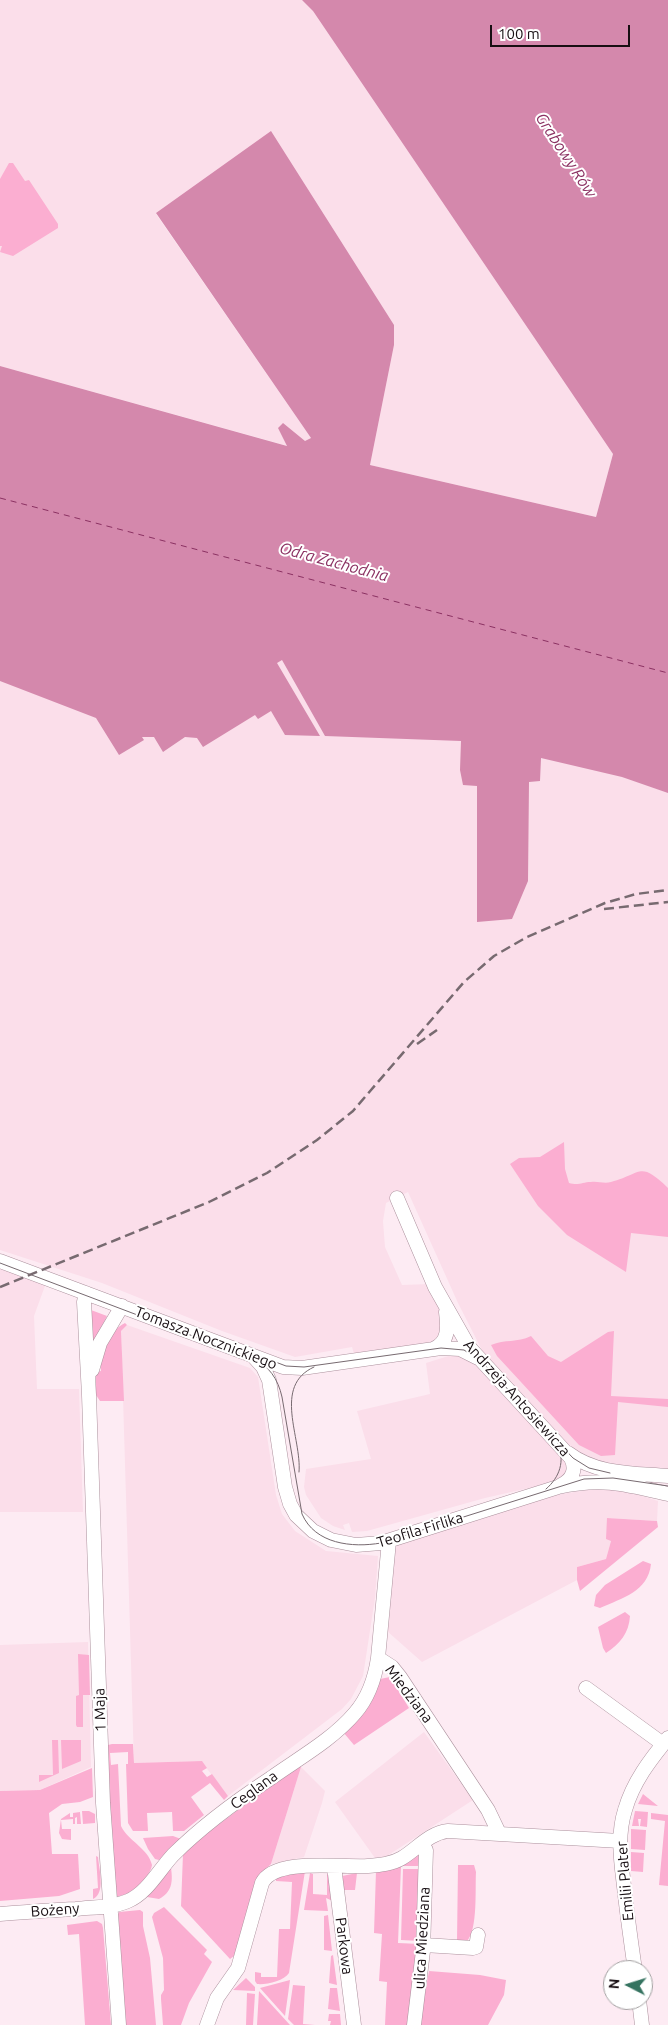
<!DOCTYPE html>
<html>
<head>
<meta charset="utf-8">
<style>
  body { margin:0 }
  #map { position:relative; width:668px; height:2025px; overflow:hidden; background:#fdebf3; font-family:Ubuntu,sans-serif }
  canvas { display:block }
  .north { position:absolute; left:603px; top:1960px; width:50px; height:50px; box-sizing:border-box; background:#fff; border:1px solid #a29fa0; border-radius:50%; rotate:275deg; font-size:14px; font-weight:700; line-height:20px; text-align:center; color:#170e12 }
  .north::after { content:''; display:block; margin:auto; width:18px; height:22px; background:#357360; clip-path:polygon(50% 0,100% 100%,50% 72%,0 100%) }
  .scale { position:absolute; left:490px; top:25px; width:140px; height:22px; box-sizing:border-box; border:2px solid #170e12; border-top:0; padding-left:6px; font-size:15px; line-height:18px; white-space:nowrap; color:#170e12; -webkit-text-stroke:4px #fff; paint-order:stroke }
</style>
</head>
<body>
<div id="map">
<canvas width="668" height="2025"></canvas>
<div class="north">N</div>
<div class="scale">100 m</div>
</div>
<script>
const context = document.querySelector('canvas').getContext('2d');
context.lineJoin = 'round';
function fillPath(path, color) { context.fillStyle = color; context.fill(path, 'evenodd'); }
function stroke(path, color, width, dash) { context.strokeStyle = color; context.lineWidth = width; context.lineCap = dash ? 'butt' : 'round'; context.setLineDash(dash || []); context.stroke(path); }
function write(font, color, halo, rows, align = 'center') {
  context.font = font + ' Ubuntu,sans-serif'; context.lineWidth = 4; context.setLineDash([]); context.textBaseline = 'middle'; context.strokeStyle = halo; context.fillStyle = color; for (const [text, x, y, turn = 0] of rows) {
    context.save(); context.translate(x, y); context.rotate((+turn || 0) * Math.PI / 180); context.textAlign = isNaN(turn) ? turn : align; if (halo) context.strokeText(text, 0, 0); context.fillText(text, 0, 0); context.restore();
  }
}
fillPath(new Path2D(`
  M 0,0 L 302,0 L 313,11 L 613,454 L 596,517 L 370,465 L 394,345 L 156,214 L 311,438 L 305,442 L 278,428 L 288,446 L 0,366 Z
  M 0,639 L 291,648 L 668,764 L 668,1472 L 600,1466 L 575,1452 L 487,1360 L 458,1303 L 408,1192 L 386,1203 L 383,1221 L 385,1247 L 402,1285 L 430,1284 L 442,1308 L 445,1333 L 436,1345 L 355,1357 L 352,1347 L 295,1357 L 222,1331 L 102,1283 L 0,1250 Z
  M 0,1269 L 46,1283 L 34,1316 L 37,1389 L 79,1389 L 83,1512 L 0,1512 Z
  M 127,1325 L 250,1368 L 258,1377 L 276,1495 L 282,1514 L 295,1531 L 326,1551 L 378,1556 L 375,1598 L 363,1676 L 351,1699 L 342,1709 L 228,1796 L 201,1761 L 134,1763 L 121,1331 Z
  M 455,1354 L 471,1357 L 565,1456 L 567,1470 L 560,1481 L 485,1498 L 367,1531 L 352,1532 L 349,1523 L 343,1525 L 345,1530 L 333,1526 L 321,1518 L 306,1495 L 304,1487 L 306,1469 L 371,1459 L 357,1411 L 430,1394 L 426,1363 Z
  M 614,1487 L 658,1501 L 657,1521 L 607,1518 L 611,1541 L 606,1559 L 577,1567 L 577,1580 L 422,1662 L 387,1631 L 393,1546 L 555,1495 L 600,1488 Z
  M 88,1642 L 91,1767 L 40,1790 L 0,1791 L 0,1645 Z
  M 424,1732 L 473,1800 L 387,1856 L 375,1858 L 335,1802 Z
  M 301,1767 L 325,1791 L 322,1803 L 304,1857 L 271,1864 Z`), '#fbdeea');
fillPath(new Path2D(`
  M 9,163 L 13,163 L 25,181 L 29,180 L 58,224 L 58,228 L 13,256 L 0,252 L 2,246 L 0,246 L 0,179 Z
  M 564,1142 L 565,1169 L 569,1183 C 579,1186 582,1182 591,1182 C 598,1181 604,1184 611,1182 C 642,1174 639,1160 668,1188 L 668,1237 L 631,1233 L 626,1272 L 567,1235 L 538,1206 L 510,1164 L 519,1158 L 540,1157 Z
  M 91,1310 L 107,1316 L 96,1339 L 92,1339 Z
  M 125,1323 L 127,1325 L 121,1331 L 124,1401 L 100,1401 L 96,1395 L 96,1372 L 101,1371 C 100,1354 108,1331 125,1323 Z
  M 614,1331 L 611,1396 L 668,1399 L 668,1407 L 618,1402 L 615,1455 L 601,1456 L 579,1445 L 497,1356 L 491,1345 C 505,1339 517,1343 531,1336 L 548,1356 L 561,1362 L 608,1332 Z
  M 607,1518 L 657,1521 L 658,1527 L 580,1591 L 577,1580 L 577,1567 L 606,1559 L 611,1541 L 606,1539 Z
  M 643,1561 L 651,1564 C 648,1592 622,1598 600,1608 L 594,1606 L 596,1595 L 605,1585 Z
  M 625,1612 L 630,1616 C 629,1633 620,1644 606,1653 L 603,1648 L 598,1627 Z
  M 78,1654 L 89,1655 L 90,1695 L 83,1695 L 83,1727 L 77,1727 L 76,1725 L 76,1696 L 79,1695 Z
  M 390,1677 L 409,1708 L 354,1745 L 343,1732 L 369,1706 L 380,1679 Z
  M 52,1740 L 58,1740 L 59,1773 L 39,1782 L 39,1775 L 53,1775 Z
  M 61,1740 L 81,1740 L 81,1761 L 62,1769 Z
  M 112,1744 L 133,1744 L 134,1763 L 202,1761 L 207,1768 L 202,1771 L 207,1777 L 212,1774 L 228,1796 L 224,1800 L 210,1783 L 191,1797 L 204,1815 L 184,1831 L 173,1831 L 172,1812 L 147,1813 L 148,1831 L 133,1831 L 128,1823 L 126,1764 L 128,1764 L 128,1752 L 110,1753 L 111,1765 L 118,1764 L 121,1826 C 128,1841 148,1848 152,1865 C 150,1878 129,1898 116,1896 L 108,1817 L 108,1745 Z
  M 297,1766 L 301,1767 L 271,1864 L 261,1874 L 234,1956 L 230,1959 L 181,1906 L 183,1854 L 199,1839 Z
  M 92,1768 L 93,1797 L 80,1802 L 62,1804 L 49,1813 L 52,1854 L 78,1854 L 80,1889 L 59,1896 L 0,1901 L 0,1791 L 40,1790 Z
  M 643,1794 L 658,1806 L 638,1804 Z
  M 82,1811 L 89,1811 L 95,1814 L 95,1823 L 83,1824 Z
  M 635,1811 L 648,1812 L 647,1827 L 640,1826 L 641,1819 L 638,1819 L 639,1826 L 632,1826 Z
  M 80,1812 L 81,1824 L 77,1824 L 77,1817 L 75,1818 L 75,1824 L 73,1824 L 73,1819 L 61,1820 L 62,1829 L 71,1829 L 71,1840 L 62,1839 L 59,1833 L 61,1819 L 70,1813 L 70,1817 L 73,1817 L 73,1813 Z
  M 651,1813 L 668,1815 L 668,1892 L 668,1886 L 659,1885 L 665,1821 L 651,1819 Z
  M 631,1829 L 646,1830 L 645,1850 L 631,1849 Z
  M 173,1836 L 181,1839 L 159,1860 L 155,1859 L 148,1849 L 143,1838 Z
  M 422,1850 L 422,1866 L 401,1866 L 398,1943 L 420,1944 L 410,2025 L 385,2025 L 387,1982 L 379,1981 L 382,1934 L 374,1933 L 376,1871 Z
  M 631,1852 L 644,1853 L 643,1872 L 631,1871 Z
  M 96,1856 L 98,1857 C 99,1869 106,1893 93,1899 L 93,1889 L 98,1888 Z
  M 458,1865 L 474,1865 L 476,1872 C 475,1888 478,1930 467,1941 L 457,1941 Z
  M 171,1868 C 173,1882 172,1892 159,1899 L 147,1897 L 147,1894 L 167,1869 Z
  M 403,1869 L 422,1869 L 420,1941 L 401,1940 Z
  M 305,1871 L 289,1973 C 284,1981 266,1985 257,1984 L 255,1981 L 255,1972 L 261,1973 L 261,1977 L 277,1977 L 279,1929 L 290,1929 L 292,1882 L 276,1881 L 276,1875 Z
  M 310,1873 L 313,1874 L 313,1894 L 327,1895 L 327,1874 L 330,1877 L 335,1902 L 326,1898 L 328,1911 L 304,1910 Z
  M 357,1873 L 355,1890 L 340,1890 L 342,1876 Z
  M 164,1907 L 207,1950 L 204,1954 L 212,1962 L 189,2003 L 181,2025 L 163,2025 L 161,1999 L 161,1995 L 164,1990 L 163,1958 L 152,1917 L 154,1913 Z
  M 140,1910 L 143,1912 L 143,1926 L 150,1958 L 156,2025 L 124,2025 L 116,1919 L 119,1912 Z
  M 328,1915 L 332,1951 L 324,1950 L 324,1916 Z
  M 97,1921 L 102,1924 L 103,1928 L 111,2025 L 85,2025 L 79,1934 L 68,1935 L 67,1925 Z
  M 333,1955 L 337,1985 L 329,1983 L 331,1956 Z
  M 429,1971 L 480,1975 L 506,1980 L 504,1995 L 488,2025 L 419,2025 Z
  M 246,1978 L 255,1987 L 255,1991 L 233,1990 Z
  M 290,1980 L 285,2016 L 260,1988 Z
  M 293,1985 L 305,1986 L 303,2024 L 315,2025 L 294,2025 L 288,2019 Z
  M 330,1988 L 337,1988 L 340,2011 L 328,2009 Z
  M 259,1991 L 290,2025 L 257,2025 Z
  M 247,1993 L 255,1994 L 253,2025 L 246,2025 Z
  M 329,2014 L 340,2014 L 341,2025 L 330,2025 L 331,2021 L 328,2021 Z`), '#fbaed1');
fillPath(new Path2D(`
  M 302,0 L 668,0 L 668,793 L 622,777 L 541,758 L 540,781 L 529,782 L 528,881 L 512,919 L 477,922 L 477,786 L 463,785 L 460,770 L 461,741 L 325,736 L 282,660 L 277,663 L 320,736 L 285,735 L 271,711 L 258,719 L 255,715 L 203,747 L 197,738 L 185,737 L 163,752 L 154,737 L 142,737 L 144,740 L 119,755 L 96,718 L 0,681 L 0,366 L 287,446 L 278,428 L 283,423 L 305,441 L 311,438 L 156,213 L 271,131 L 394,325 L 394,345 L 370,465 L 596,517 L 613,454 L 313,11 Z`), '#d488ac');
stroke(new Path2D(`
  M 0,498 L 668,673`), '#8b3162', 1, [6, 5]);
const minor = new Path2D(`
  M 397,1198 L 435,1287 L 469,1347 L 571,1458 C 577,1470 572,1480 561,1485
  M 0,1261 L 283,1367 L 302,1368 L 441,1348 L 460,1349 L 478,1358
  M 86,1293 L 84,1302 L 89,1395 L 103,1803 L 119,2025
  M 433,1349 C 449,1343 448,1327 446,1312
  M 253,1356 L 263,1367 L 269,1380 L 285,1487 L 290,1504 L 296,1515 L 313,1531 L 331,1540 L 356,1545 L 381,1543 L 558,1487 C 602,1477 625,1484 668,1494
  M 92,1370 L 100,1343 L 122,1306
  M 568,1453 C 597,1475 634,1473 668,1476
  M 389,1541 L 378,1658 L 392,1667 L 400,1677 L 488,1810 L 499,1833
  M 586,1688 L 663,1744
  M 334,1866 L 354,2025
  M 0,1914 C 25,1912 50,1910 76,1909 C 93,1907 112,1908 128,1901 C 147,1893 159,1870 173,1855 C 202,1826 236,1801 271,1778 C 299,1758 332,1740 355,1713 C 368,1698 375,1678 378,1658
  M 424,1945 L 473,1948 L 476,1947 L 478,1935
  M 635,1970 C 631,1942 627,1914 624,1886 C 621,1861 617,1835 625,1810 C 633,1782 650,1760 668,1738
  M 639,2000 L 642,2025
  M 207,2025 L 217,1998 L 238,1968 L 262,1883 C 275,1857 342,1868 368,1866 C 380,1865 392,1864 402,1858 C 417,1849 429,1833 448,1831 L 620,1841
  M 414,2025 L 423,1951 L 426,1850`);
stroke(minor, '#ac919d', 15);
stroke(minor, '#fff', 14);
stroke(new Path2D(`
  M 0,1263 L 251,1358 C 269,1365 278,1379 282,1397 L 302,1514 C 315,1544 352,1548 381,1543 L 584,1479 L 613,1478 L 668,1486
  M 257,1355 L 286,1366 L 304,1367 L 441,1348 L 464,1350 L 482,1362 L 573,1458 L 589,1468 L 610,1473
  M 299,1472 C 302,1438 272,1386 314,1367
  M 546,1489 C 560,1477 565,1461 558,1444`), '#776a70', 1);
stroke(new Path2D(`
  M 604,909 L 668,902
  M 417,1044 L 437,1030
  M 0,1287 L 209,1202 L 267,1173 L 317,1140 L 353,1111 L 464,982 L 494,956 L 527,937 L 605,903 L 636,894 L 668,890`), '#776a70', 2.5, [10, 5]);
write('15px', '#170e12', '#fff', [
  ["Tomasza Nocznickiego",206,1338,21],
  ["Andrzeja Antosiewicza",517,1398,48],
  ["Teofila Firlika",420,1530,-17],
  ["Miedziana",409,1694,53],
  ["1 Maja",100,1710,-92],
  ["Ceglana",254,1790,-36],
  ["Emilii Plater",625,1881,-95],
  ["Bożeny",55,1910,-4],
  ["ulica Miedziana",422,1938,-87],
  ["Parkowa",344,1946,83]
]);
write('italic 16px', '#8b3162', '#fff', [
  ["Grabowy Rów",566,155,57],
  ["Odra Zachodnia",334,562,15]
]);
</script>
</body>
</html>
